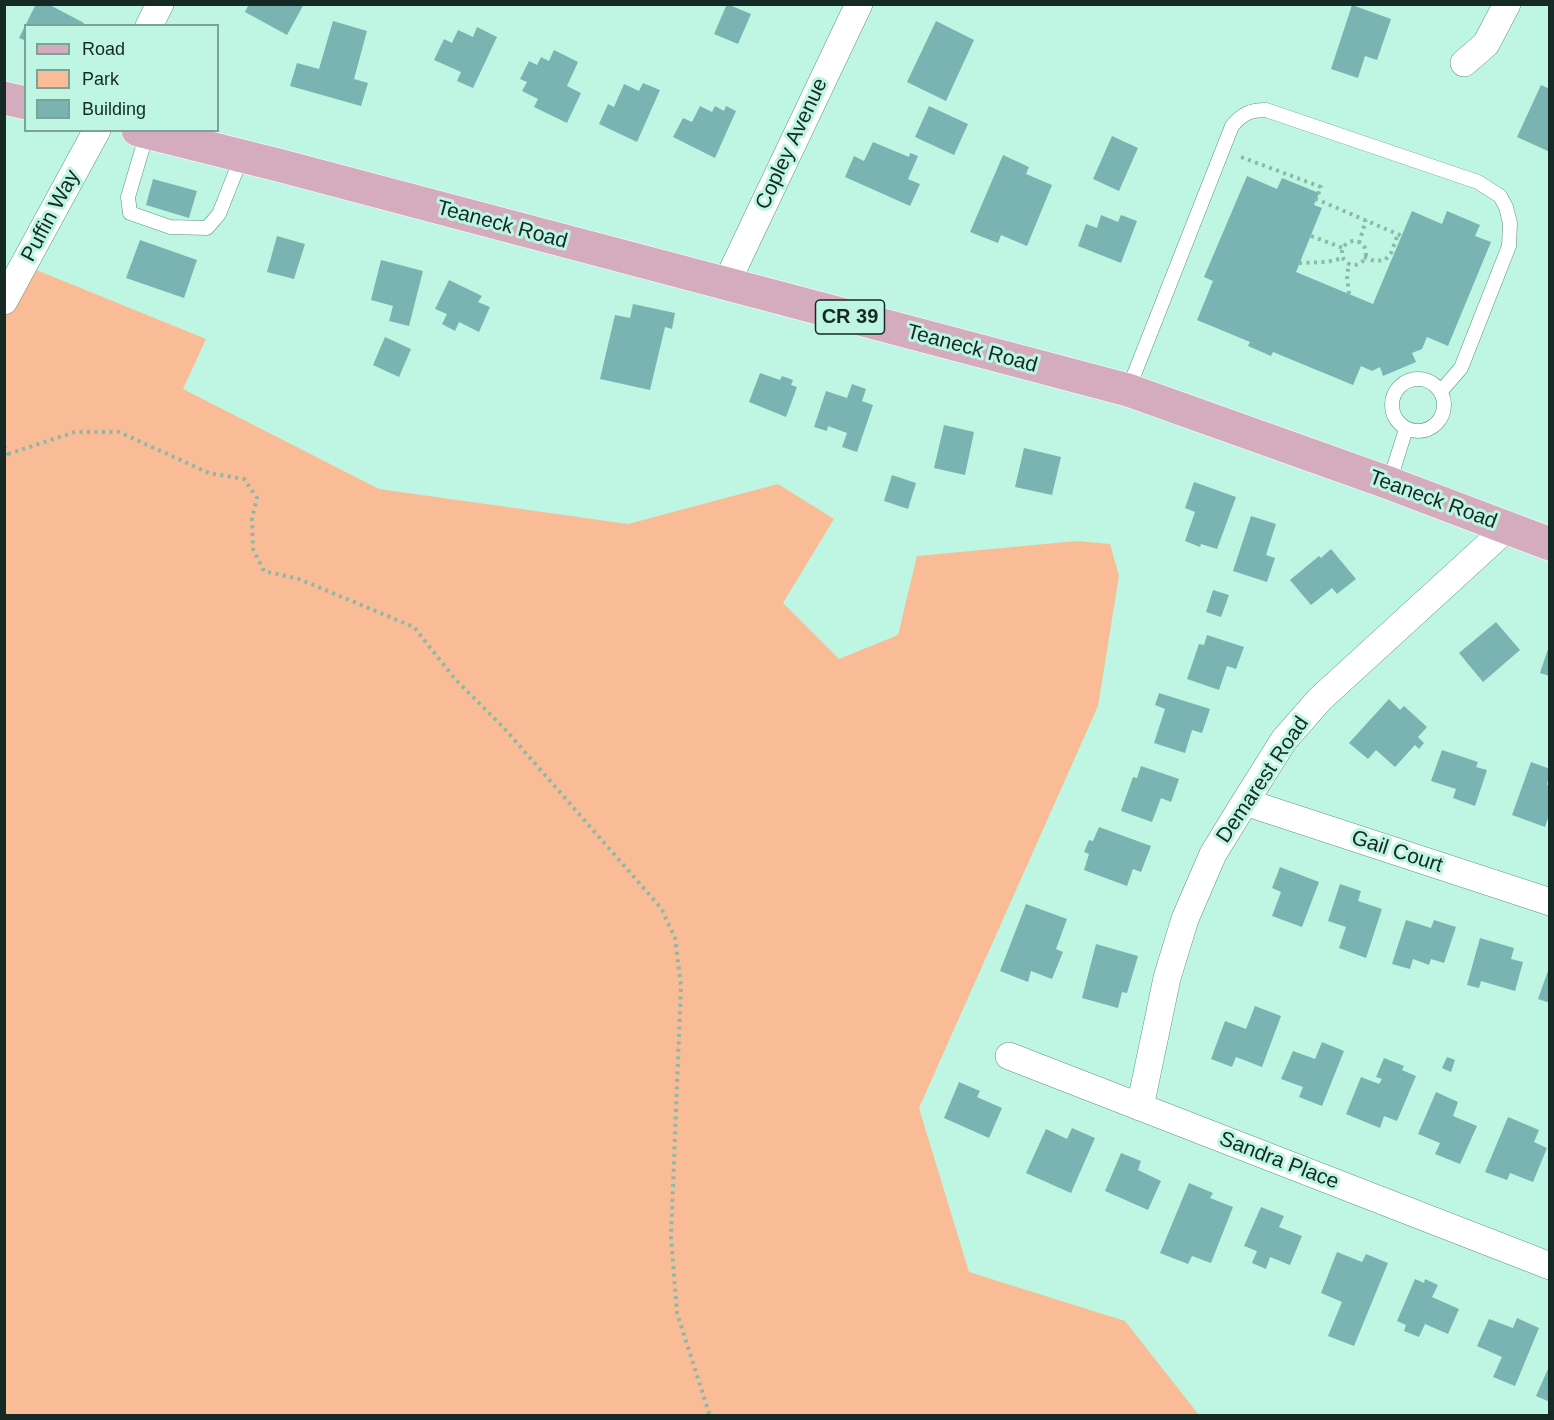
<!DOCTYPE html>
<html>
<head>
<meta charset="utf-8">
<style>
  body { margin:0 }
  #map { position:relative; width:1554px; height:1420px; overflow:hidden; background:#bef6e3; font-family:Helvetica,sans-serif }
  canvas { display:block }
  .frame { position:absolute; inset:0; border:6px solid #152a24; pointer-events:none }
  .legend { position:absolute; left:24px; top:24px; width:195px; height:108px; box-sizing:border-box; background:#bef6e3; border:2px solid #7aa497; margin:0; padding:8px 10px; list-style:none; font-size:18px; color:#152a24 }
  .legend li { display:flex; align-items:center; gap:12px; height:30px }
  .legend b { width:30px; border:2px solid #7aa497 }
</style>
</head>
<body>
<div id="map">
<canvas width="1554" height="1420"></canvas>
<div class="frame"></div>
<ul class="legend">
<li><b style="height:8px;background:#d4acbd"></b>Road</li>
<li><b style="height:16px;background:#fabc96"></b>Park</li>
<li><b style="height:16px;background:#79b4b2"></b>Building</li>
</ul>
</div>
<script>
const context = document.querySelector('canvas').getContext('2d');
context.lineJoin = 'round';
function fillPath(path, color) { context.fillStyle = color; context.fill(path, 'evenodd'); }
function stroke(path, color, width, dash) { context.strokeStyle = color; context.lineWidth = width; context.lineCap = dash ? 'butt' : 'round'; context.setLineDash(dash || []); context.stroke(path); }
function write(font, color, halo, rows, align = 'center') {
  context.font = font + ' Helvetica,sans-serif'; context.lineWidth = 6; context.setLineDash([]); context.textBaseline = 'middle'; context.strokeStyle = halo; context.fillStyle = color; for (const [text, x, y, turn = 0] of rows) {
    context.save(); context.translate(x, y); context.rotate((+turn || 0) * Math.PI / 180); context.textAlign = isNaN(turn) ? turn : align; if (halo) context.strokeText(text, 0, 0); context.fillText(text, 0, 0); context.restore();
  }
}
fillPath(new Path2D(`
  M 24,265 L 206,339 L 183,389 L 379,489 L 628,524 L 778,484 L 834,519 L 783,603 L 839,659 L 898,635 L 917,556 L 1077,541 L 1110,544 L 1119,576 L 1098,706 L 919,1108 L 969,1272 L 1125,1321 L 1199,1415 L 5,1416 L 4,301 Z`), '#fabc96');
fillPath(new Path2D(`
  M 36,4 L 48,4 L 84,23 L 82,26 L 26,26 L 26,41 L 19,38 Z
  M 249,4 L 304,4 L 287,35 L 245,12 Z
  M 727,4 L 751,14 L 738,44 L 714,34 Z
  M 1352,5 L 1391,19 L 1377,60 L 1365,56 L 1358,78 L 1331,69 Z
  M 333,21 L 367,31 L 354,79 L 368,83 L 361,106 L 290,86 L 297,63 L 319,69 Z
  M 936,21 L 974,40 L 946,101 L 907,82 Z
  M 477,27 L 497,37 L 473,88 L 457,81 L 461,72 L 434,60 L 444,39 L 452,43 L 458,30 L 473,37 Z
  M 554,50 L 578,62 L 567,86 L 581,93 L 567,123 L 534,107 L 538,99 L 522,91 L 527,82 L 520,79 L 529,61 L 537,65 L 541,57 L 549,61 Z
  M 643,83 L 660,90 L 637,142 L 599,124 L 608,104 L 614,107 L 624,84 L 639,91 Z
  M 1541,85 L 1550,89 L 1550,152 L 1517,137 Z
  M 700,106 L 712,112 L 715,106 L 724,111 L 726,106 L 736,111 L 715,158 L 673,137 L 683,118 L 692,122 Z
  M 929,106 L 968,124 L 954,155 L 915,137 Z
  M 1112,136 L 1138,148 L 1119,191 L 1093,179 Z
  M 873,142 L 909,157 L 910,153 L 918,156 L 908,179 L 920,184 L 910,206 L 845,177 L 854,156 L 864,161 Z
  M 1003,155 L 1029,167 L 1026,174 L 1052,185 L 1027,246 L 1001,235 L 998,243 L 970,232 Z
  M 1247,176 L 1277,189 L 1282,178 L 1319,193 L 1314,205 L 1322,208 L 1296,272 L 1373,304 L 1412,211 L 1442,224 L 1447,211 L 1480,225 L 1475,236 L 1491,242 L 1448,346 L 1427,337 L 1422,349 L 1412,353 L 1416,362 L 1383,376 L 1380,367 L 1372,371 L 1361,366 L 1353,385 L 1273,352 L 1271,356 L 1248,346 L 1250,342 L 1197,320 L 1213,281 L 1204,277 Z
  M 153,179 L 197,191 L 189,218 L 146,205 Z
  M 1101,215 L 1118,222 L 1121,215 L 1137,221 L 1121,263 L 1078,246 L 1086,224 L 1097,228 Z
  M 277,236 L 305,244 L 294,279 L 267,272 Z
  M 140,240 L 197,260 L 184,298 L 126,278 Z
  M 381,260 L 423,271 L 409,326 L 389,321 L 393,306 L 371,300 Z
  M 449,280 L 482,296 L 478,302 L 490,307 L 479,332 L 459,322 L 455,331 L 442,324 L 447,314 L 435,309 Z
  M 633,304 L 675,313 L 672,329 L 665,327 L 650,390 L 600,379 L 615,315 L 630,318 Z
  M 385,337 L 411,349 L 399,377 L 373,365 Z
  M 760,373 L 780,380 L 782,376 L 793,380 L 791,385 L 797,387 L 786,417 L 749,402 Z
  M 852,384 L 866,389 L 862,401 L 873,405 L 857,452 L 842,447 L 847,433 L 828,426 L 827,431 L 814,427 L 826,391 L 847,398 Z
  M 944,425 L 974,432 L 965,475 L 934,468 Z
  M 1024,448 L 1061,457 L 1052,495 L 1015,487 Z
  M 892,475 L 916,483 L 908,509 L 884,501 Z
  M 1194,482 L 1236,497 L 1217,549 L 1201,544 L 1200,547 L 1185,541 L 1195,512 L 1185,508 Z
  M 1251,516 L 1276,524 L 1266,555 L 1275,558 L 1267,582 L 1233,571 Z
  M 1331,549 L 1356,579 L 1337,594 L 1332,588 L 1311,605 L 1290,580 L 1319,556 L 1321,558 Z
  M 1213,590 L 1229,595 L 1221,617 L 1206,612 Z
  M 1496,622 L 1520,650 L 1483,682 L 1459,653 Z
  M 1207,635 L 1244,647 L 1236,669 L 1227,666 L 1219,690 L 1187,679 L 1199,644 L 1204,645 Z
  M 1549,646 L 1550,646 L 1550,676 L 1540,673 Z
  M 1159,693 L 1210,709 L 1202,733 L 1192,730 L 1185,753 L 1154,743 L 1165,709 L 1155,705 Z
  M 1389,699 L 1400,710 L 1404,706 L 1427,727 L 1418,737 L 1424,743 L 1419,749 L 1415,745 L 1395,767 L 1376,750 L 1368,759 L 1349,743 Z
  M 1442,750 L 1478,762 L 1476,767 L 1487,770 L 1475,806 L 1453,798 L 1456,789 L 1431,781 Z
  M 1531,762 L 1550,769 L 1547,785 L 1550,786 L 1550,819 L 1548,818 L 1545,827 L 1512,815 Z
  M 1141,766 L 1179,779 L 1171,802 L 1161,798 L 1152,822 L 1121,811 L 1133,777 L 1137,778 Z
  M 1099,827 L 1151,846 L 1141,872 L 1133,869 L 1127,886 L 1084,870 L 1089,854 L 1084,852 L 1089,840 L 1093,841 Z
  M 1280,867 L 1319,882 L 1302,927 L 1272,916 L 1281,892 L 1272,888 Z
  M 1340,884 L 1361,891 L 1358,901 L 1382,909 L 1366,958 L 1339,948 L 1346,927 L 1328,921 Z
  M 1026,904 L 1067,919 L 1056,949 L 1063,952 L 1052,979 L 1031,971 L 1028,982 L 1000,971 Z
  M 1406,920 L 1431,928 L 1434,920 L 1456,927 L 1444,963 L 1431,959 L 1429,965 L 1413,959 L 1410,969 L 1392,964 Z
  M 1480,938 L 1514,948 L 1511,959 L 1523,962 L 1515,991 L 1481,981 L 1479,988 L 1467,985 Z
  M 1096,944 L 1138,956 L 1127,993 L 1122,992 L 1118,1008 L 1082,998 Z
  M 1549,968 L 1550,968 L 1550,1003 L 1538,999 Z
  M 1255,1006 L 1281,1016 L 1262,1067 L 1236,1057 L 1232,1067 L 1211,1059 L 1225,1021 L 1246,1029 Z
  M 1322,1042 L 1344,1051 L 1322,1106 L 1299,1097 L 1303,1087 L 1281,1079 L 1293,1051 L 1315,1059 Z
  M 1447,1057 L 1455,1060 L 1451,1072 L 1442,1068 Z
  M 1384,1058 L 1404,1066 L 1402,1070 L 1416,1076 L 1397,1121 L 1384,1116 L 1380,1128 L 1346,1114 L 1361,1077 L 1379,1084 L 1382,1079 L 1376,1077 Z
  M 959,1082 L 980,1091 L 977,1097 L 1002,1108 L 989,1138 L 944,1118 Z
  M 1436,1092 L 1458,1102 L 1453,1116 L 1477,1126 L 1460,1164 L 1435,1154 L 1440,1143 L 1418,1134 Z
  M 1508,1117 L 1539,1130 L 1534,1142 L 1547,1148 L 1533,1182 L 1510,1173 L 1507,1180 L 1485,1172 Z
  M 1072,1128 L 1095,1138 L 1071,1193 L 1026,1173 L 1046,1129 L 1067,1139 Z
  M 1121,1153 L 1141,1161 L 1138,1170 L 1161,1181 L 1148,1210 L 1105,1191 Z
  M 1189,1183 L 1213,1193 L 1210,1198 L 1233,1207 L 1211,1263 L 1192,1256 L 1188,1264 L 1160,1253 Z
  M 1261,1207 L 1284,1216 L 1279,1227 L 1302,1236 L 1290,1265 L 1270,1257 L 1266,1269 L 1252,1263 L 1257,1251 L 1244,1246 Z
  M 1337,1252 L 1362,1262 L 1366,1254 L 1388,1263 L 1354,1346 L 1328,1336 L 1342,1302 L 1321,1293 Z
  M 1415,1279 L 1424,1283 L 1425,1279 L 1438,1285 L 1432,1297 L 1459,1309 L 1448,1334 L 1425,1324 L 1419,1337 L 1404,1331 L 1406,1325 L 1397,1321 Z
  M 1517,1318 L 1539,1328 L 1515,1386 L 1493,1377 L 1502,1357 L 1477,1346 L 1489,1319 L 1513,1328 Z
  M 1548,1369 L 1550,1370 L 1550,1402 L 1536,1396 Z`), '#79b4b2');
const lane = new Path2D(`
  M 147,133 L 128,197 L 130,213 L 170,227 L 207,228 L 219,214 L 242,156
  M1392 405a26 26 0 1 1 52 0a26 26 0 1 1-52 0Z
  M 1128,390 L 1232,126 C 1242,114 1250,110 1266,110 L 1478,182 L 1500,196 L 1506,207 L 1510,223 L 1509,246 L 1461,368 L 1441,391
  M 1389,483 L 1406,429`);
const street = new Path2D(`
  M 149,26 L 160,4
  M 1464,63 L 1486,44 L 1507,4
  M 726,284 L 859,4
  M 4,301 L 97,130
  M 1245,802 L 1550,902
  M 1009,1056 L 1550,1266
  M 1140,1107 L 1167,978 L 1185,919 L 1213,854 L 1245,802 L 1284,740 L 1320,699 L 1507,528`);
const primary = new Path2D(`
  M 4,98 L 26,103
  M 138,130 L 278,165 L 1128,390 L 1389,483 L 1550,544`);
stroke(lane, '#5e9382', 15);
stroke(street, '#5e9382', 28);
stroke(primary, '#fff', 34);
stroke(new Path2D(`
  M 1241,157 L 1321,187 L 1316,199 L 1402,236
  M 1311,236 L 1343,248
  M1342 253a12 12 0 1 1 24 0a12 12 0 1 1-24 0Z
  M 1359,243 L 1366,220
  M 1364,257 L 1375,261 L 1385,260 L 1391,253 L 1398,234
  M 1299,263 L 1327,262 L 1343,258
  M 1349,294 L 1347,276 L 1349,263
  M 4,446 L 8,454 L 4,457
  M 8,454 L 75,432 L 119,432 L 209,473 L 244,479 L 257,498 L 252,518 L 253,549 L 264,571 L 299,579 L 414,627 L 455,679 L 504,728 L 661,908 L 675,938 L 681,986 L 671,1237 L 677,1313 L 710,1416`), '#8bb8a9', 4, [3, 4.5]);
stroke(lane, '#fff', 14);
stroke(street, '#fff', 27);
stroke(primary, '#d4acbd', 33);
for (const [x, y, w] of [
  [850,317,69]
]) { const box = new Path2D(); box.roundRect(x - w / 2, y - 17, w, 34, 4.5); context.fillStyle = '#bef6e3'; context.fill(box); stroke(box, '#152a24', 1.5); }
write('bold 20px', '#152a24', null, [
  ["CR 39",850,317]
]);
write('21px', '#152a24', '#bef6e3', [
  ["Copley Avenue",792,144,-65],
  ["Puffin Way",51,216,-62],
  ["Teaneck Road",502,225,15],
  ["Teaneck Road",972,349,15],
  ["Teaneck Road",1433,500,20],
  ["Demarest Road",1263,780,-56],
  ["Gail Court",1397,852,18],
  ["Sandra Place",1279,1161,21]
]);
</script>
</body>
</html>
